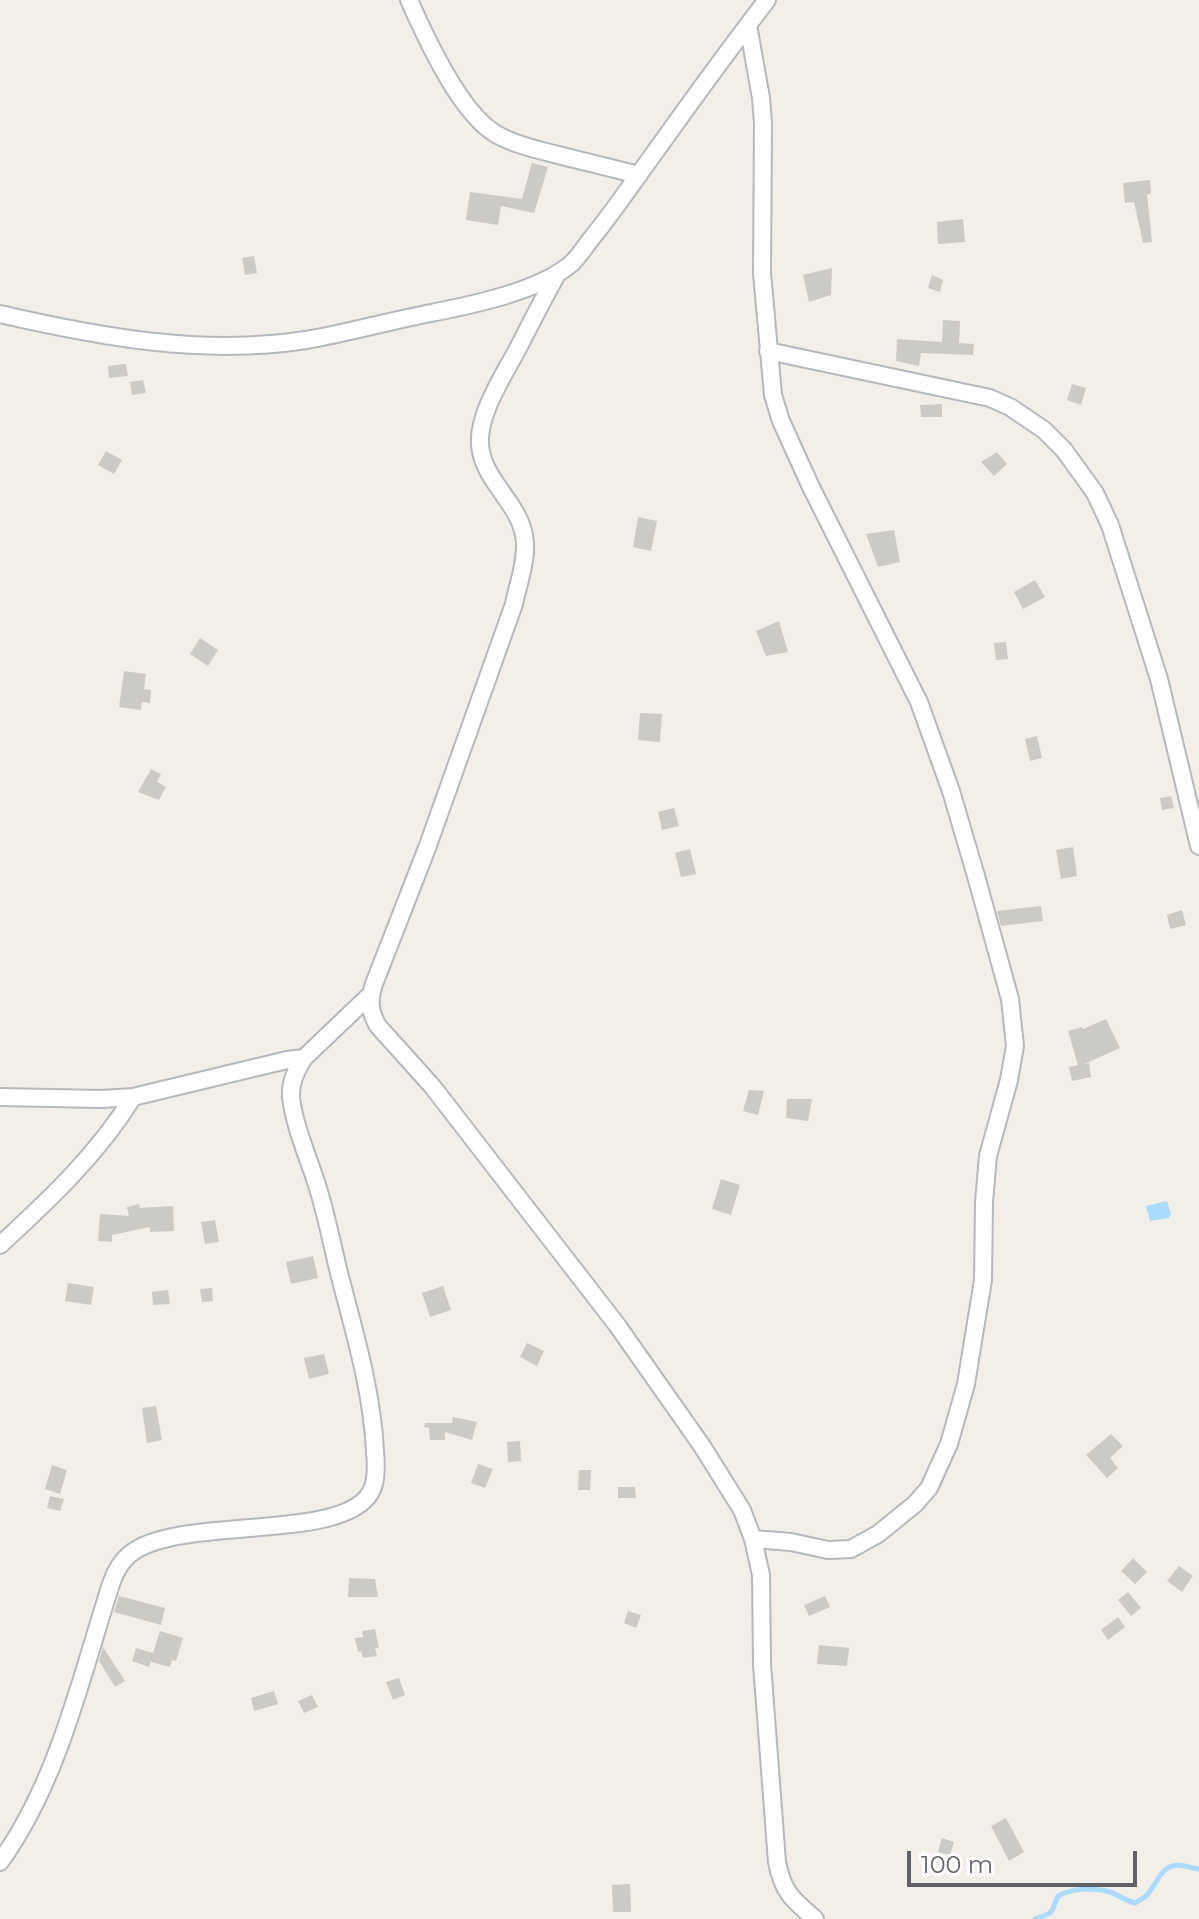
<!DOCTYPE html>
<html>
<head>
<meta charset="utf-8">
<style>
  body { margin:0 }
  #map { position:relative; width:1199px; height:1919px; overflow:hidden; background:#f1efe8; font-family:Montserrat,sans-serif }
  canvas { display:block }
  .scale { position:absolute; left:907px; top:1851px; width:230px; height:36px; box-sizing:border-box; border:4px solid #5f6368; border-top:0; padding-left:10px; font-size:24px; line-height:28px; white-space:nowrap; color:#5f6368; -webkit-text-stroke:6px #fff; paint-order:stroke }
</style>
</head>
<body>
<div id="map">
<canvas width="1199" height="1919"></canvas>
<div class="scale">100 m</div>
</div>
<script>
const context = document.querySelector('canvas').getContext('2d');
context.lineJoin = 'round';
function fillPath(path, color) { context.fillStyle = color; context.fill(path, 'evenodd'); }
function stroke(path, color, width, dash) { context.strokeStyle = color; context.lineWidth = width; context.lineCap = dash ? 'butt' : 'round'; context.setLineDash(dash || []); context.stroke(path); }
fillPath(new Path2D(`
  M 1167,1201 L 1171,1214 L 1169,1218 L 1150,1221 L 1146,1206 Z`), '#aadaff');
stroke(new Path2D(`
  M 1035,1919 C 1057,1911 1049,1915 1058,1896 C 1073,1888 1094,1887 1110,1892 C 1119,1895 1126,1901 1135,1903 C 1139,1901 1142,1899 1146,1896 C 1157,1885 1160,1865 1179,1865 C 1185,1866 1193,1868 1199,1869`), '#aadaff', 5);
fillPath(new Path2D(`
  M 532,163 L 548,167 L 534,213 L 501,206 L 498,225 L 466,220 L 470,192 L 522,199 Z
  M 1150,180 L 1151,194 L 1147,194 L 1152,242 L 1143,243 L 1134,202 L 1125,203 L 1123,183 Z
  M 963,219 L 965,242 L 938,244 L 937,222 Z
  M 254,256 L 257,273 L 245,275 L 242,258 Z
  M 832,268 L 831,295 L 809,302 L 803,275 Z
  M 932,275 L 943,280 L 940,292 L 928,288 Z
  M 943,320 L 960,321 L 959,343 L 974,344 L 973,355 L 921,353 L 919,366 L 896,361 L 897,339 L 942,342 Z
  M 126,364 L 128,376 L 109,378 L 108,366 Z
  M 143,380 L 146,393 L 132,395 L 130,382 Z
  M 1072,384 L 1086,388 L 1081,405 L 1067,400 Z
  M 942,404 L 942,417 L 921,417 L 920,405 Z
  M 106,451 L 122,460 L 114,474 L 98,465 Z
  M 997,452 L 1007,464 L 994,476 L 981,462 Z
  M 638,517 L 657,521 L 651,551 L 633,547 Z
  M 894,530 L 900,562 L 878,567 L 866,534 Z
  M 1035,580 L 1045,597 L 1023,609 L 1014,592 Z
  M 779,621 L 788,652 L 766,656 L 756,631 Z
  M 200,638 L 218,650 L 208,666 L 190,654 Z
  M 1006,642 L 1008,659 L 996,660 L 994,643 Z
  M 124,671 L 146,674 L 144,689 L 151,690 L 150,703 L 142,702 L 141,710 L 119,707 Z
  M 640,713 L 662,714 L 660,742 L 638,740 Z
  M 1037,736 L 1042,758 L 1030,761 L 1025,739 Z
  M 151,769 L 161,774 L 157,782 L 166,787 L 159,800 L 138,792 Z
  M 1171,796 L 1174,808 L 1162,810 L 1160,798 Z
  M 674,808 L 679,826 L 662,830 L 658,812 Z
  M 1073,847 L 1077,876 L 1061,879 L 1056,850 Z
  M 690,849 L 696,874 L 681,877 L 675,853 Z
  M 1041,906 L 1043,921 L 1001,926 L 997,911 Z
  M 1182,910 L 1186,925 L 1170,929 L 1167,915 Z
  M 1106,1019 L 1120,1048 L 1082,1065 L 1089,1063 L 1091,1077 L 1072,1081 L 1069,1067 L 1078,1065 L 1068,1031 L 1082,1027 L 1083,1029 Z
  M 749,1090 L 764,1091 L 758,1115 L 743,1111 Z
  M 787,1099 L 812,1099 L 808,1121 L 786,1118 Z
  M 721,1179 L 740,1185 L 731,1215 L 712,1209 Z
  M 139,1204 L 140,1208 L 173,1206 L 174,1231 L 150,1232 L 150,1227 L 112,1235 L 112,1242 L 98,1241 L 100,1214 L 129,1216 L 127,1207 Z
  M 215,1220 L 219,1242 L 205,1244 L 201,1222 Z
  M 313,1256 L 318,1278 L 291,1284 L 286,1262 Z
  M 68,1283 L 94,1287 L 91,1305 L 65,1301 Z
  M 443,1286 L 451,1310 L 430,1317 L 422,1293 Z
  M 212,1288 L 213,1301 L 202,1302 L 200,1289 Z
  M 168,1290 L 170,1304 L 153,1305 L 152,1292 Z
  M 527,1343 L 544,1351 L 537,1366 L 520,1357 Z
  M 324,1354 L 329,1374 L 309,1379 L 304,1358 Z
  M 156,1406 L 162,1440 L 147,1443 L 142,1408 Z
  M 453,1417 L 477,1422 L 472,1440 L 445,1432 L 445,1440 L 430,1440 L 429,1428 L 424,1427 L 425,1423 L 452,1423 Z
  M 1111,1434 L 1123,1446 L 1110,1458 L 1118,1468 L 1107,1478 L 1086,1455 Z
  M 520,1441 L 521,1461 L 508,1462 L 507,1442 Z
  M 478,1464 L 493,1469 L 485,1488 L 471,1483 Z
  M 52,1465 L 67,1470 L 60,1494 L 45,1489 Z
  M 579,1470 L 591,1470 L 590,1490 L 578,1490 Z
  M 618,1487 L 635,1487 L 636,1498 L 618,1498 Z
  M 50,1496 L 64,1499 L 60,1511 L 47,1508 Z
  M 1133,1558 L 1147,1572 L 1135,1584 L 1121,1571 Z
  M 1179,1566 L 1193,1576 L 1182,1592 L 1167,1581 Z
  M 349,1578 L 375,1579 L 378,1597 L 348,1597 Z
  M 1128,1592 L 1141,1608 L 1131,1616 L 1118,1600 Z
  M 119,1596 L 165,1608 L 161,1625 L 114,1612 Z
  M 825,1596 L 830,1607 L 809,1616 L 804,1605 Z
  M 628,1611 L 641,1615 L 636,1628 L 624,1623 Z
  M 1118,1617 L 1125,1627 L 1108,1640 L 1101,1630 Z
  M 375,1629 L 379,1648 L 375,1648 L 377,1656 L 363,1658 L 361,1651 L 358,1652 L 355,1638 L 363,1637 L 362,1631 Z
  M 160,1631 L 183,1638 L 176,1661 L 172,1660 L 170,1667 L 151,1662 L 151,1660 L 149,1667 L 132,1661 L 136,1648 L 153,1653 Z
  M 819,1645 L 849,1648 L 847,1666 L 817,1664 Z
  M 103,1647 L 125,1681 L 115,1687 L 99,1661 Z
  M 399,1678 L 405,1695 L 393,1700 L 386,1682 Z
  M 274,1691 L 278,1704 L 254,1711 L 251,1698 Z
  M 312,1695 L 318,1707 L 304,1713 L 298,1701 Z
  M 1006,1818 L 1024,1852 L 1009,1861 L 991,1826 Z
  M 942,1838 L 954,1842 L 950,1855 L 938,1852 Z
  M 630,1884 L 631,1912 L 613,1912 L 612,1885 Z`), '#cccac5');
const minor = new Path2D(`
  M 409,0 C 426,38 460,113 496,134 C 513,144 535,149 554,154 C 582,161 611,168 639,175
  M 748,25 L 761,98 L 763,123 L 762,273 L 773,395 L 781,421 L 810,485 L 919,702 L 951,791 L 976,876 L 1010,999 L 1015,1046 L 1009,1080 L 988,1156 L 984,1202 L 983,1280 L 966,1384 L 949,1444 L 929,1488 L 915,1504 L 878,1534 L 851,1549 L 828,1550 L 791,1542 L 753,1539
  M 556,276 C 542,301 529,327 516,352 C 502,378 478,415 480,444 C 482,482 523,504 525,543 C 526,564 518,584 514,604 L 427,848 L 374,984 C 369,999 369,1011 378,1026 L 432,1086 L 617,1325 L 702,1446 L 742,1510 L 753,1539 L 761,1575 L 762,1664 L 777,1862 C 783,1893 793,1900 815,1919
  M 0,314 C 100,337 203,356 306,340 C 348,333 389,321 431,313 C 472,305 540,291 572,263 C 579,256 585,247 591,239 C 610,216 627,191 645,166 C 685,110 725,54 767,0
  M 768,351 L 990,398 L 1010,407 L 1044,430 L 1064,450 L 1095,493 L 1110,525 L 1159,679 L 1199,846
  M 0,1097 L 101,1099 L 133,1097 L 287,1060 L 304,1058
  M 0,1245 C 49,1200 98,1154 133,1097
  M 0,1862 C 58,1782 81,1677 111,1584 C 115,1572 120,1562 130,1554 C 181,1513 353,1545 373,1487 C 377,1476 376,1462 375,1451 C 372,1390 354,1331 339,1273 C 332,1244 326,1213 317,1185 C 308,1157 294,1125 291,1097 C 290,1082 296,1070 304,1058 L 370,995`);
stroke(minor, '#b5b8bc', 20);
stroke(minor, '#fff', 16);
</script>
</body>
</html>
